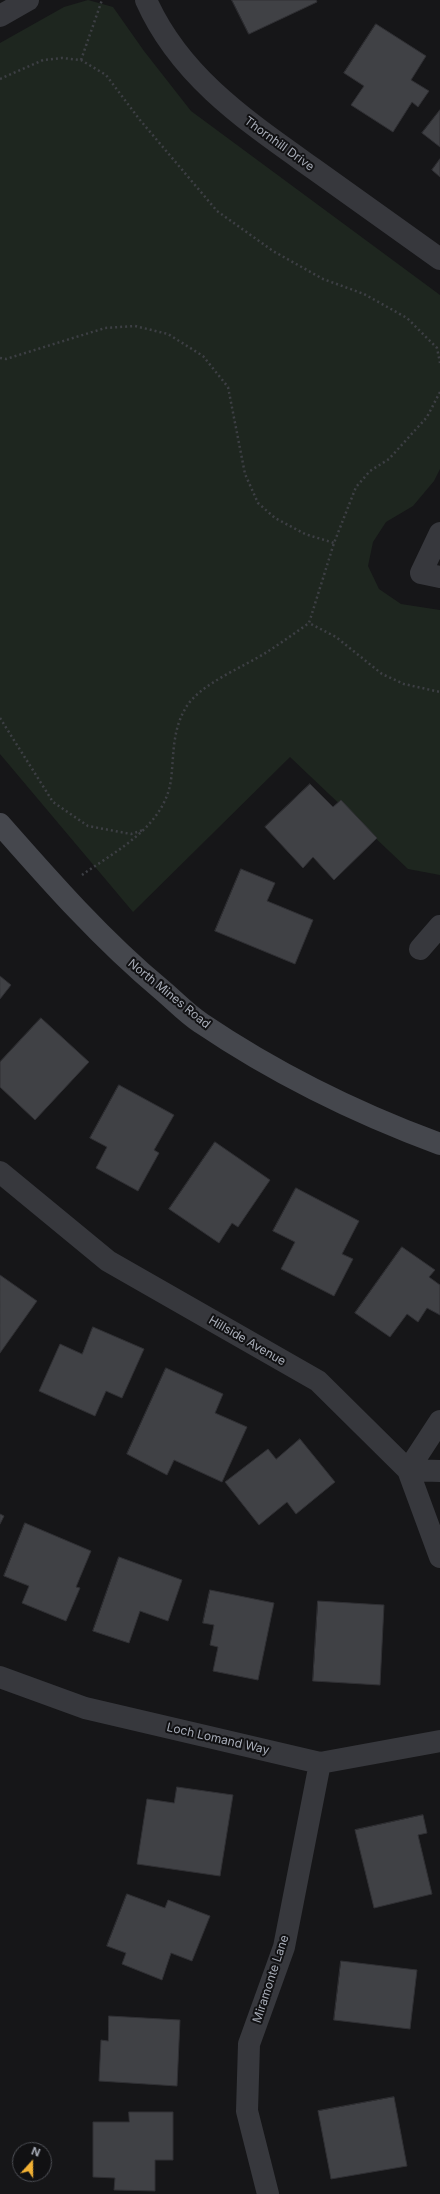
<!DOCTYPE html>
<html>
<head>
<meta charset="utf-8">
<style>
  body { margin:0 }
  #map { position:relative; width:440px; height:2194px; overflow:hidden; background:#161618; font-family:Inter,sans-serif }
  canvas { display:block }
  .north { position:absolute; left:12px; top:2142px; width:40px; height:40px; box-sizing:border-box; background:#111113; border:1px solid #4d4f55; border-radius:50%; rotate:21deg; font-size:11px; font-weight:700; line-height:16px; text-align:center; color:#a8adb8 }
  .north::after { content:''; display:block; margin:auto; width:14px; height:18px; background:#f2b134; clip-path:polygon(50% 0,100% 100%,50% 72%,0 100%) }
</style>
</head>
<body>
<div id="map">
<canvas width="440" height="2194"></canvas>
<div class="north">N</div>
</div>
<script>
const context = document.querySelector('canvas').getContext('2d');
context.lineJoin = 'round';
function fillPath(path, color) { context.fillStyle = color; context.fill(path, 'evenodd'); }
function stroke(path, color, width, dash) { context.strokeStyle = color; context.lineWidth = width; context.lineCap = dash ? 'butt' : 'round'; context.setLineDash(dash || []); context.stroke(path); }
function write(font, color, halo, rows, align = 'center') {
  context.font = font + ' Inter,sans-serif'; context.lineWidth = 4; context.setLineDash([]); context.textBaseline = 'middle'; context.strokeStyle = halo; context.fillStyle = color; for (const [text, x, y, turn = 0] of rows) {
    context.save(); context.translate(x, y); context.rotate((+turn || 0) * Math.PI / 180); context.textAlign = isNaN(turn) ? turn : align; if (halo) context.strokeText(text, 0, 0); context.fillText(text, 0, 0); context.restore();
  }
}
fillPath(new Path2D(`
  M 88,0 L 113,7 L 144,51 L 191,111 L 440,295 L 440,469 L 434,481 L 413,506 L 386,522 L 373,542 L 368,566 L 379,589 L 401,604 L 440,610 L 440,875 L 408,869 L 290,757 L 133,912 L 0,754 L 0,43 L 64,7 Z`), '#1e261f');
const building = new Path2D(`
  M 232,0 L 316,0 L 317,2 L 249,34 Z
  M 376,24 L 426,56 L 411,80 L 429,91 L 418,107 L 412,102 L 393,132 L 351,105 L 364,86 L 344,73 Z
  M 440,110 L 440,147 L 422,133 Z
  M 440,159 L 440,177 L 432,170 Z
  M 310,784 L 333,807 L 341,800 L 377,838 L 334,880 L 313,857 L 303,868 L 265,827 Z
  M 241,869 L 275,883 L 267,901 L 313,920 L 295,964 L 215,931 Z
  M 0,976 L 11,985 L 0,999 Z
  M 41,1018 L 89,1062 L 35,1120 L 0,1087 L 0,1062 Z
  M 119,1085 L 174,1115 L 154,1150 L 159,1153 L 138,1191 L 96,1168 L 107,1147 L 90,1138 Z
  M 215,1142 L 270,1180 L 238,1227 L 232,1223 L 219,1243 L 169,1209 Z
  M 296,1188 L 359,1221 L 342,1254 L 353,1259 L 334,1296 L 281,1269 L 295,1242 L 273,1231 Z
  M 402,1247 L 435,1270 L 429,1277 L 440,1285 L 440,1315 L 427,1308 L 418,1322 L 407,1314 L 390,1337 L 355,1313 Z
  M 0,1275 L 37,1301 L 0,1353 Z
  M 93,1327 L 144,1349 L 122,1398 L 106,1391 L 95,1416 L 39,1391 L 60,1344 L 82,1354 Z
  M 166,1368 L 223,1394 L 215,1413 L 247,1427 L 222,1482 L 174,1460 L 167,1475 L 127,1454 Z
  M 300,1439 L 335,1482 L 296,1514 L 287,1502 L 259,1525 L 225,1482 L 268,1449 L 276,1459 Z
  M 0,1514 L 4,1516 L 0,1524 Z
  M 25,1523 L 91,1551 L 76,1587 L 80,1588 L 66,1621 L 22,1603 L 29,1586 L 4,1576 Z
  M 119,1557 L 182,1580 L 168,1621 L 140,1611 L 129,1643 L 93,1631 Z
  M 210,1590 L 274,1603 L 258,1680 L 213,1671 L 218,1647 L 210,1645 L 214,1625 L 203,1623 Z
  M 318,1601 L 384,1605 L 380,1685 L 313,1681 Z
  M 177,1787 L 233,1795 L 220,1876 L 137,1864 L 147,1799 L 174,1803 Z
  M 423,1815 L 427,1833 L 418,1835 L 432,1894 L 374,1908 L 355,1830 Z
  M 127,1894 L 165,1908 L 168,1900 L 210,1916 L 192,1961 L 171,1953 L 162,1980 L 122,1964 L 126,1953 L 107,1946 Z
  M 341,1961 L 417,1970 L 410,2029 L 334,2020 Z
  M 109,2016 L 180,2020 L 177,2086 L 99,2081 L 101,2040 L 108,2041 Z
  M 394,2097 L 407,2166 L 331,2179 L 318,2111 Z
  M 129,2112 L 173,2112 L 173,2160 L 155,2160 L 155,2191 L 114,2190 L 115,2178 L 93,2177 L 93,2122 L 129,2122 Z`);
fillPath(building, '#404145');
stroke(building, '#303034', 1);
stroke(new Path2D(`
  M 81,60 L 102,0
  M 0,79 L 43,60 L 62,58 L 81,60 L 106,75 L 140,120 L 217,211 L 273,251 L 323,279 L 364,294 L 407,318 L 437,348 L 440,363
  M 0,358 L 6,359 L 105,328 L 135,326 L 168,334 L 203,356 L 228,387 L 245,474 L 258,503 L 275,518 L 305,534 L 334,543
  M 440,392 L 427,417 L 389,459 L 370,471 L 356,487 L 334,543 L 309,623 L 336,637 L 382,674 L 404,684 L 440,692
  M 0,718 L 53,802 L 88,826 L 131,834 L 143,830
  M 82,875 C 117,850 164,827 171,780 C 174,755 172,732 185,709 C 199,684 242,668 267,652 C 281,643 295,633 309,623`), '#3d3f44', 2.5, [2, 3]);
stroke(new Path2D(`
  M 146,0 C 180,77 248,122 314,169 C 356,199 398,229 440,259
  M 0,16 L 28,0
  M 440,533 L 421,573 L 440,577
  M 420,949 L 440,926
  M 0,1172 L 108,1261 L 318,1381 L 408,1470 L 440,1557
  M 408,1470 L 440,1421
  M 408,1470 L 440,1471
  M 0,1677 L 85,1708 L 320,1763 L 440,1741
  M 268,2194 L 247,2111 L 249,2044 L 284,1947 L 320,1763`), '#37383d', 22);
stroke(new Path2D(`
  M 0,824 C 51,882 102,940 162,990 C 175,1001 187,1014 201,1023 C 275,1073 356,1113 440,1144`), '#45474d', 22);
write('12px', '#a8adb8', '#111113', [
  ["Thornhill Drive",279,144,36],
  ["North Mines Road",169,994,39],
  ["Hillside Avenue",247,1341,30],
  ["Loch Lomand Way",218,1739,13],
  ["Miramonte Lane",271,1979,-72]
]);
</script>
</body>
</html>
